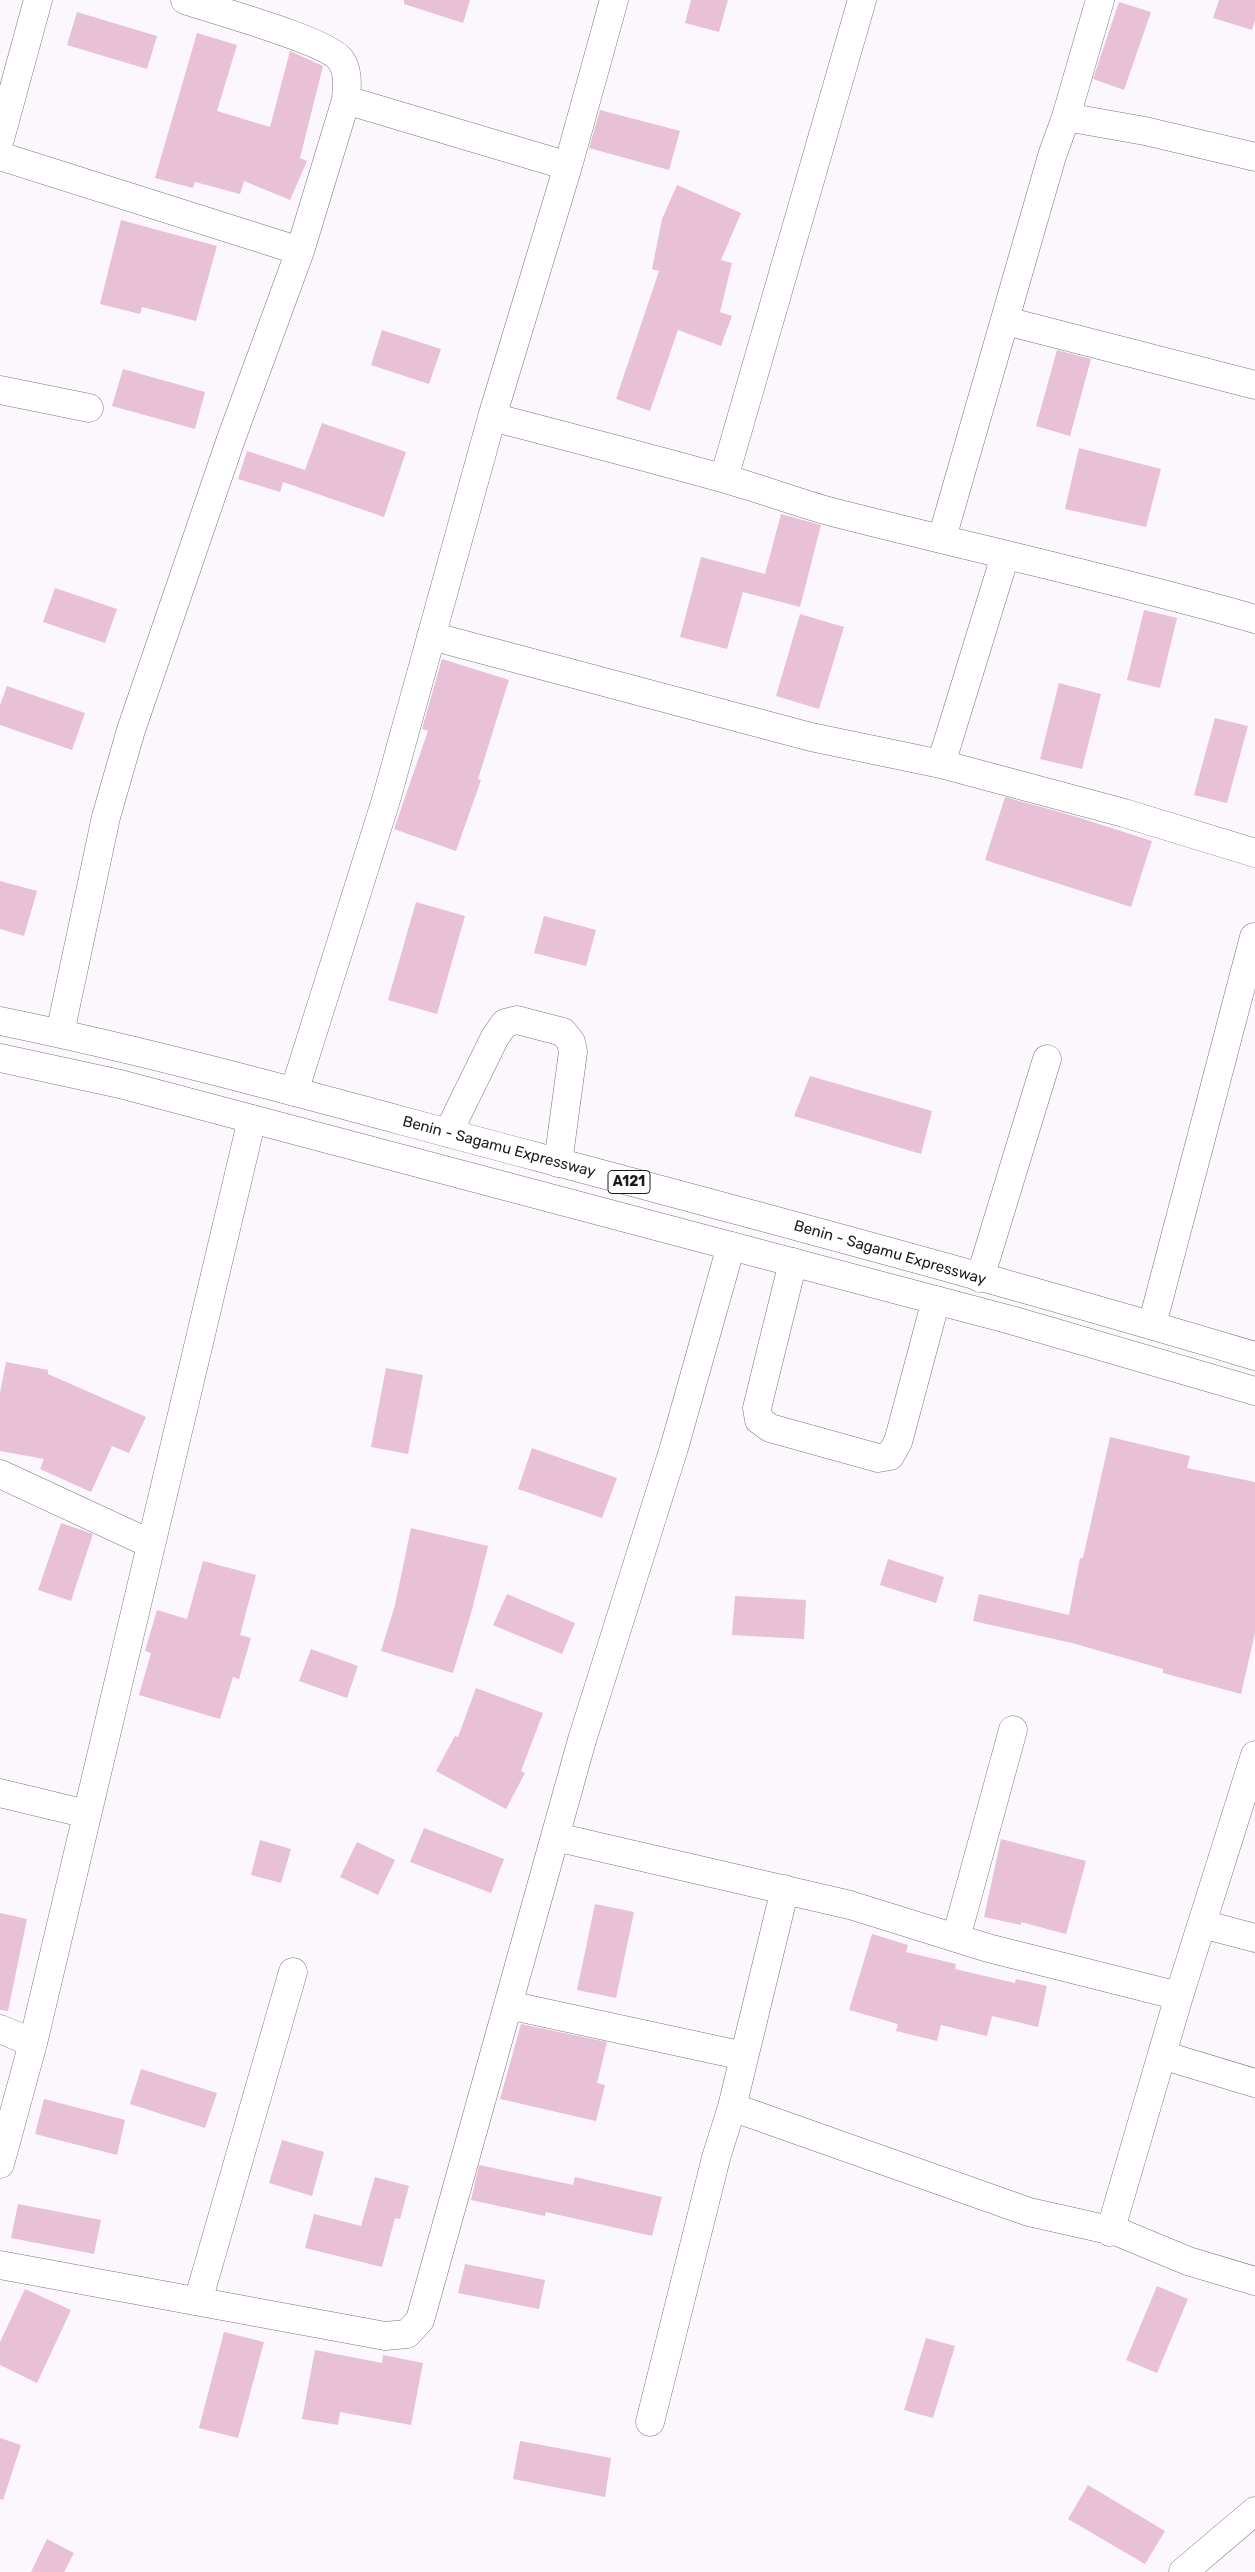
<!DOCTYPE html>
<html>
<head>
<meta charset="utf-8">
<style>
  body { margin:0 }
  canvas { display:block; background:#fbf7fd }
</style>
</head>
<body>
<canvas width="1255" height="2572"></canvas>
<script>
const context = document.querySelector('canvas').getContext('2d');
context.lineJoin = 'round';
function fillPath(path, color) { context.fillStyle = color; context.fill(path, 'evenodd'); }
function stroke(path, color, width, dash) { context.strokeStyle = color; context.lineWidth = width; context.lineCap = dash ? 'butt' : 'round'; context.setLineDash(dash || []); context.stroke(path); }
function write(font, color, halo, rows, align = 'center') {
  context.font = font + ' Rubik,sans-serif'; context.lineWidth = 4.5; context.setLineDash([]); context.textBaseline = 'middle'; context.strokeStyle = halo; context.fillStyle = color; for (const [text, x, y, turn = 0] of rows) {
    context.save(); context.translate(x, y); context.rotate((+turn || 0) * Math.PI / 180); context.textAlign = isNaN(turn) ? turn : align; if (halo) context.strokeText(text, 0, 0); context.fillText(text, 0, 0); context.restore();
  }
}
fillPath(new Path2D(`
  M 404,0 L 470,0 L 463,23 L 404,4 Z
  M 691,0 L 728,0 L 719,32 L 685,23 Z
  M 1219,0 L 1255,0 L 1255,20 L 1252,30 L 1213,18 Z
  M 1119,2 L 1151,12 L 1124,90 L 1093,79 Z
  M 77,12 L 157,36 L 147,69 L 67,45 Z
  M 197,33 L 237,45 L 217,111 L 270,127 L 290,51 L 323,66 L 300,158 L 307,161 L 290,200 L 244,181 L 240,194 L 195,182 L 193,188 L 155,178 Z
  M 600,110 L 680,131 L 669,170 L 589,148 Z
  M 677,185 L 741,213 L 721,260 L 732,263 L 720,312 L 732,316 L 721,346 L 678,330 L 650,411 L 616,399 L 659,271 L 652,269 L 662,219 Z
  M 121,220 L 217,246 L 196,321 L 142,307 L 140,314 L 100,304 Z
  M 382,330 L 441,349 L 429,384 L 371,365 Z
  M 1057,350 L 1091,359 L 1070,436 L 1036,426 Z
  M 123,369 L 205,392 L 195,429 L 112,406 Z
  M 322,423 L 406,452 L 384,517 L 283,482 L 280,492 L 238,479 L 247,451 L 305,470 Z
  M 1079,448 L 1161,469 L 1146,527 L 1065,509 Z
  M 781,514 L 821,525 L 800,607 L 743,592 L 727,649 L 680,637 L 701,557 L 765,574 Z
  M 55,588 L 117,609 L 105,643 L 43,622 Z
  M 1144,610 L 1177,618 L 1160,688 L 1127,680 Z
  M 800,614 L 844,627 L 819,709 L 776,696 Z
  M 442,659 L 509,680 L 478,779 L 481,780 L 456,851 L 394,829 L 428,731 L 422,729 Z
  M 1059,683 L 1101,694 L 1082,769 L 1040,759 Z
  M 7,686 L 85,713 L 72,750 L 0,725 L 0,705 Z
  M 1215,718 L 1248,726 L 1227,803 L 1194,795 Z
  M 1005,797 L 1074,816 L 1152,841 L 1131,907 L 985,860 Z
  M 0,881 L 37,891 L 24,936 L 0,929 Z
  M 416,902 L 465,916 L 437,1014 L 388,1000 Z
  M 544,916 L 596,930 L 586,966 L 534,953 Z
  M 810,1076 L 932,1111 L 921,1154 L 794,1116 Z
  M 6,1362 L 48,1370 L 48,1374 L 146,1417 L 129,1453 L 112,1446 L 91,1492 L 40,1469 L 44,1459 L 0,1451 L 0,1393 Z
  M 386,1368 L 423,1375 L 408,1454 L 371,1447 Z
  M 1110,1437 L 1190,1456 L 1187,1468 L 1255,1482 L 1255,1633 L 1241,1694 L 1163,1673 L 1163,1669 L 1072,1643 L 973,1621 L 979,1594 L 1069,1615 L 1080,1558 L 1083,1558 Z
  M 532,1448 L 617,1478 L 602,1518 L 518,1489 Z
  M 61,1523 L 93,1534 L 71,1601 L 38,1590 Z
  M 411,1528 L 488,1546 L 472,1610 L 453,1673 L 381,1651 L 395,1605 Z
  M 888,1559 L 944,1577 L 936,1603 L 880,1585 Z
  M 203,1561 L 256,1575 L 240,1635 L 251,1638 L 239,1679 L 233,1677 L 220,1719 L 139,1695 L 151,1653 L 145,1651 L 157,1610 L 187,1619 Z
  M 507,1594 L 575,1623 L 562,1654 L 493,1625 Z
  M 735,1596 L 806,1600 L 804,1639 L 732,1635 Z
  M 311,1649 L 358,1666 L 347,1698 L 299,1681 Z
  M 476,1688 L 543,1713 L 521,1771 L 525,1773 L 506,1809 L 436,1771 L 455,1736 L 458,1737 Z
  M 424,1828 L 504,1859 L 491,1893 L 410,1862 Z
  M 1001,1839 L 1086,1861 L 1066,1934 L 1021,1922 L 1021,1925 L 984,1917 Z
  M 260,1840 L 291,1849 L 281,1883 L 251,1875 Z
  M 357,1842 L 395,1860 L 378,1895 L 340,1877 Z
  M 595,1904 L 634,1912 L 616,1998 L 577,1990 Z
  M 0,1913 L 27,1919 L 8,2011 L 0,2010 Z
  M 872,1934 L 908,1945 L 906,1952 L 956,1964 L 955,1969 L 1015,1983 L 1016,1979 L 1047,1986 L 1038,2027 L 992,2016 L 987,2036 L 941,2025 L 937,2041 L 896,2031 L 898,2024 L 849,2010 Z
  M 521,2024 L 607,2042 L 597,2083 L 605,2085 L 596,2121 L 500,2099 Z
  M 141,2069 L 217,2093 L 205,2128 L 130,2104 Z
  M 44,2099 L 125,2120 L 117,2155 L 35,2134 Z
  M 282,2140 L 324,2152 L 312,2196 L 269,2183 Z
  M 479,2165 L 573,2185 L 575,2177 L 662,2197 L 652,2236 L 546,2212 L 545,2216 L 471,2200 Z
  M 375,2177 L 409,2186 L 400,2219 L 395,2218 L 382,2267 L 305,2248 L 314,2214 L 361,2226 Z
  M 18,2204 L 101,2220 L 94,2254 L 11,2238 Z
  M 465,2264 L 545,2280 L 539,2309 L 458,2293 Z
  M 1157,2286 L 1188,2299 L 1157,2373 L 1126,2360 Z
  M 25,2289 L 71,2310 L 37,2383 L 0,2365 L 0,2342 Z
  M 224,2332 L 264,2342 L 238,2438 L 199,2428 Z
  M 926,2338 L 955,2346 L 933,2418 L 904,2410 Z
  M 315,2350 L 382,2363 L 383,2355 L 423,2363 L 411,2425 L 340,2412 L 338,2425 L 302,2419 Z
  M 0,2438 L 21,2445 L 3,2500 L 0,2499 Z
  M 520,2441 L 611,2458 L 605,2497 L 513,2479 Z
  M 1088,2485 L 1165,2531 L 1145,2564 L 1068,2519 Z
  M 47,2539 L 74,2553 L 64,2572 L 31,2572 Z`), '#e8c1d6');
const minor = new Path2D(`
  M 346,100 L 568,166
  M 1066,117 L 1145,131 L 1255,157
  M 0,139 L 38,0
  M 0,156 L 300,251
  M 1006,321 L 1255,385
  M 0,390 L 89,408
  M 492,417 C 569,437 646,457 722,478 C 759,488 795,502 832,512 C 973,548 1115,579 1255,619
  M 724,478 L 862,0
  M 942,538 L 1052,156 L 1066,117 L 1100,0
  M 431,636 L 811,737 L 941,764 L 1124,813 L 1255,853
  M 941,764 L 1005,556
  M 60,1033 L 106,817 L 131,730 L 231,439 L 300,251 L 346,100 C 347,86 349,71 340,59 C 325,40 214,10 185,0
  M 294,1092 L 386,800 L 492,417 L 568,166 L 614,0
  M 448,1133 L 495,1037 L 505,1023 L 517,1020 L 563,1032 L 571,1042 L 573,1052 L 558,1163
  M 793,1262 L 757,1408 L 759,1420 L 770,1428 L 878,1458 L 890,1456 L 898,1442 L 936,1300
  M 980,1278 L 1047,1059
  M 1152,1325 L 1254,937
  M 0,1474 L 151,1544
  M 0,1793 L 87,1814
  M 556,1837 L 850,1905 L 988,1948 L 1179,1996
  M 1202,1924 L 1255,1938
  M 956,1938 L 1013,1730
  M 508,2005 L 744,2056
  M 0,2029 L 33,2043
  M 1162,2055 L 1255,2083
  M 732,2107 L 1029,2212 L 1118,2232 L 1188,2261 L 1255,2281
  M 0,2164 L 33,2043 L 252,1119
  M 1110,2232 L 1179,1996 L 1255,1755
  M 0,2265 L 385,2336 L 407,2334 L 420,2320 L 582,1740 L 674,1448 L 731,1246
  M 198,2301 L 293,1972
  M 650,2422 L 716,2158 L 732,2107 L 785,1889
  M 1183,2572 L 1255,2511`);
const highway = new Path2D(`
  M 0,1021 C 181,1058 359,1110 538,1157 C 778,1221 1018,1285 1255,1356
  M 0,1058 L 120,1084 L 731,1246 L 1011,1320 L 1255,1391`);
stroke(minor, '#7a767b', 29);
stroke(highway, '#7a767b', 29);
stroke(minor, '#fff', 28);
stroke(highway, '#fff', 28);
for (const [x, y, w] of [
  [629,1182,42]
]) { const box = new Path2D(); box.roundRect(x - w / 2, y - 11.5, w, 23, 4); context.fillStyle = '#fff'; context.fill(box); stroke(box, '#1c1a1d', 1); }
write('bold 14px', '#1c1a1d', null, [
  ["A121",629,1182]
]);
write('15px', '#1c1a1d', '#fff', [
  ["Benin - Sagamu Expressway",499,1147,15],
  ["Benin - Sagamu Expressway",890,1253,16]
]);
</script>
</body>
</html>
